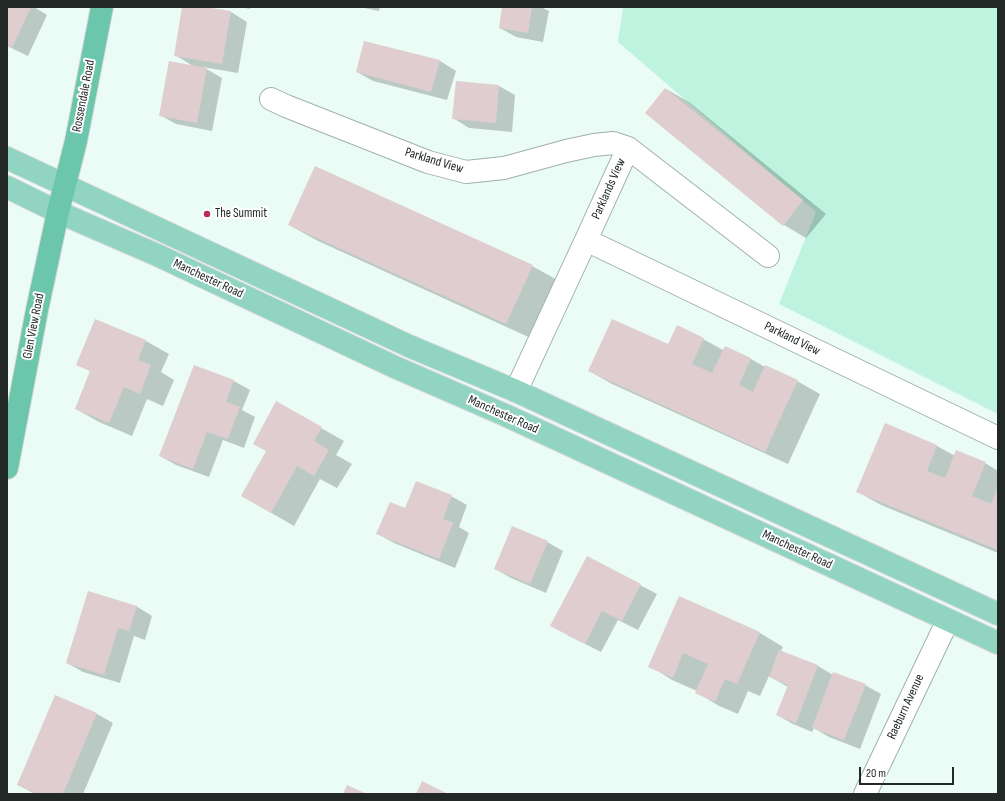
<!DOCTYPE html>
<html>
<head>
<meta charset="utf-8">
<style>
  body { margin:0 }
  #map { position:relative; width:1005px; height:801px; overflow:hidden; background:#eafcf5; font-family:"Sofia Sans Condensed",sans-serif }
  canvas { display:block }
  .frame { position:absolute; inset:0; border:8px solid #212825; pointer-events:none }
  .scale { position:absolute; left:859px; top:767px; width:95px; height:18px; box-sizing:border-box; border:2px solid #212825; border-top:0; padding-left:5px; font-size:12px; line-height:14px; white-space:nowrap; color:#212825; -webkit-text-stroke:3px #fff; paint-order:stroke }
</style>
</head>
<body>
<div id="map">
<canvas width="1005" height="801"></canvas>
<div class="frame"></div>
<div class="scale">20 m</div>
</div>
<script>
const context = document.querySelector('canvas').getContext('2d');
context.lineJoin = 'round';
function fillPath(path, color) { context.fillStyle = color; context.fill(path, 'evenodd'); }
function stroke(path, color, width, dash) { context.strokeStyle = color; context.lineWidth = width; context.lineCap = dash ? 'butt' : 'round'; context.setLineDash(dash || []); context.stroke(path); }
function write(font, color, halo, rows, align = 'center') {
  context.font = font + ' "Sofia Sans Condensed",sans-serif'; context.lineWidth = 4; context.setLineDash([]); context.textBaseline = 'middle'; context.strokeStyle = halo; context.fillStyle = color; for (const [text, x, y, turn = 0] of rows) {
    context.save(); context.translate(x, y); context.rotate((+turn || 0) * Math.PI / 180); context.textAlign = isNaN(turn) ? turn : align; if (halo) context.strokeText(text, 0, 0); context.fillText(text, 0, 0); context.restore();
  }
}
fillPath(new Path2D(`
  M 623,7 L 998,7 L 998,414 L 779,304 L 816,212 L 618,42 Z`), '#bef3e0');
fillPath(new Path2D(`
  M 7,7 L 34,7 L 47,15 L 28,56 L 7,46 Z
  M 183,7 L 200,7 L 231,12 L 247,22 L 238,73 L 203,67 L 222,78 L 212,131 L 176,124 L 160,115 L 193,66 L 175,55 Z
  M 239,7 L 250,7 L 250,9 Z
  M 359,7 L 380,7 L 379,11 Z
  M 503,7 L 543,7 L 543,8 L 549,11 L 543,42 L 516,37 L 500,28 Z
  M 440,61 L 456,71 L 447,100 L 373,81 L 357,72 Z
  M 499,86 L 515,95 L 512,132 L 469,128 L 453,118 Z
  M 666,89 L 689,102 L 826,214 L 806,238 L 784,225 Z
  M 289,225 L 532,266 L 561,282 L 535,340 L 318,241 Z
  M 96,320 L 146,341 L 169,354 L 161,372 L 174,380 L 163,406 L 147,399 L 132,436 L 99,422 L 76,409 L 91,372 L 77,364 Z
  M 703,339 L 723,350 L 725,347 L 751,359 L 765,367 L 797,381 L 820,394 L 788,464 L 612,384 L 589,371 L 669,346 Z
  M 194,366 L 234,381 L 250,390 L 242,410 L 255,417 L 244,448 L 223,440 L 209,477 L 176,465 L 160,456 Z
  M 885,424 L 937,446 L 955,456 L 985,463 L 998,471 L 998,553 L 881,505 L 858,492 Z
  M 321,428 L 344,441 L 336,455 L 352,464 L 337,488 L 320,479 L 294,526 L 242,496 Z
  M 451,496 L 467,505 L 459,527 L 469,533 L 455,568 L 394,543 L 378,534 L 406,509 Z
  M 547,542 L 563,551 L 546,593 L 511,578 L 495,569 Z
  M 587,557 L 657,594 L 638,630 L 618,620 L 601,652 L 567,635 Z
  M 680,598 L 760,633 L 783,647 L 781,651 L 818,666 L 833,675 L 865,685 L 881,694 L 860,749 L 829,737 L 814,728 L 812,732 L 793,724 L 777,715 L 788,687 L 769,676 L 760,696 L 748,691 L 738,714 L 719,706 L 696,692 L 697,691 L 672,680 L 650,666 Z
  M 136,606 L 152,616 L 145,640 L 134,636 L 120,683 L 83,672 L 67,663 Z
  M 56,697 L 97,714 L 113,723 L 83,794 L 35,794 L 18,785 Z`), '#0003');
fillPath(new Path2D(`
  M 7,7 L 31,7 L 12,48 L 7,46 Z
  M 182,7 L 205,7 L 231,11 L 222,64 L 174,56 Z
  M 502,7 L 532,7 L 528,33 L 499,28 Z
  M 364,41 L 440,60 L 431,92 L 356,72 Z
  M 169,61 L 207,68 L 197,123 L 159,116 Z
  M 456,81 L 499,85 L 496,123 L 452,119 Z
  M 665,88 L 803,200 L 783,226 L 645,113 Z
  M 315,166 L 533,265 L 506,324 L 288,225 Z
  M 95,319 L 146,340 L 138,360 L 151,365 L 140,394 L 124,387 L 109,423 L 75,409 L 90,371 L 76,365 Z
  M 612,319 L 668,344 L 677,325 L 704,338 L 692,364 L 712,373 L 725,346 L 751,358 L 739,385 L 753,392 L 765,365 L 798,380 L 765,452 L 588,371 Z
  M 194,365 L 234,380 L 226,402 L 240,407 L 228,439 L 207,432 L 193,469 L 159,456 Z
  M 276,401 L 322,427 L 314,441 L 329,450 L 314,476 L 297,466 L 271,513 L 241,496 L 266,451 L 253,444 Z
  M 885,423 L 937,445 L 927,471 L 945,478 L 956,450 L 986,462 L 972,496 L 991,504 L 998,487 L 998,550 L 856,492 Z
  M 416,481 L 452,495 L 443,519 L 453,523 L 439,559 L 376,534 L 390,502 L 405,508 Z
  M 512,526 L 548,541 L 530,584 L 494,569 Z
  M 587,556 L 641,584 L 622,621 L 602,611 L 585,644 L 550,626 Z
  M 88,591 L 137,606 L 129,631 L 118,628 L 104,675 L 66,663 Z
  M 679,596 L 760,632 L 737,684 L 725,679 L 715,702 L 695,693 L 708,664 L 683,653 L 673,678 L 648,667 Z
  M 779,650 L 818,665 L 796,723 L 776,715 L 788,685 L 769,677 Z
  M 833,672 L 866,684 L 844,740 L 812,728 Z
  M 55,695 L 97,713 L 63,794 L 38,794 L 17,785 Z
  M 422,781 L 448,794 L 416,794 Z
  M 347,785 L 367,794 L 343,794 Z`), '#dfcdd0');
const minor = new Path2D(`
  M 271,99 L 286,106 L 428,162 L 466,172 L 504,168 L 566,151 L 594,145 L 613,143 L 628,148
  M 586,240 L 998,438
  M 516,391 L 586,240 L 628,148 L 768,256
  M 865,794 L 948,620`);
const primary = new Path2D(`
  M 7,158 L 409,346 L 516,391 L 998,614
  M 7,187 L 58,212 L 157,255 L 397,368 L 505,415 L 998,643`);
const trunk = new Path2D(`
  M 7,468 L 37,310 L 58,212 L 76,141 L 102,7`);
stroke(minor, '#a0b1aa', 24);
stroke(primary, '#d7d8d8', 24);
stroke(trunk, '#d7d8d8', 24);
stroke(minor, '#fff', 22);
stroke(primary, '#91d4c1', 22);
stroke(trunk, '#6cc6ac', 22);
for (const [x, y, r, color] of [
  [207,214,4,"#b92b5a"]
]) { const dot = new Path2D(); dot.arc(x, y, r, 0, 2 * Math.PI); context.fillStyle = color; context.fill(dot); stroke(dot, '#fff', 1.5); }
write('13px', '#212825', '#fff', [
  ["Rossendale Road",84,96,-79],
  ["Parkland View",434,161,17],
  ["Parklands View",609,189,-66],
  ["Manchester Road",208,279,25],
  ["Glen View Road",34,326,-79],
  ["Parkland View",792,339,26],
  ["Manchester Road",503,415,24],
  ["Manchester Road",797,550,25],
  ["Raeburn Avenue",906,707,-65]
]);
write('13px', '#212825', '#fff', [
  ["The Summit",215,214]
], 'left');
</script>
</body>
</html>
